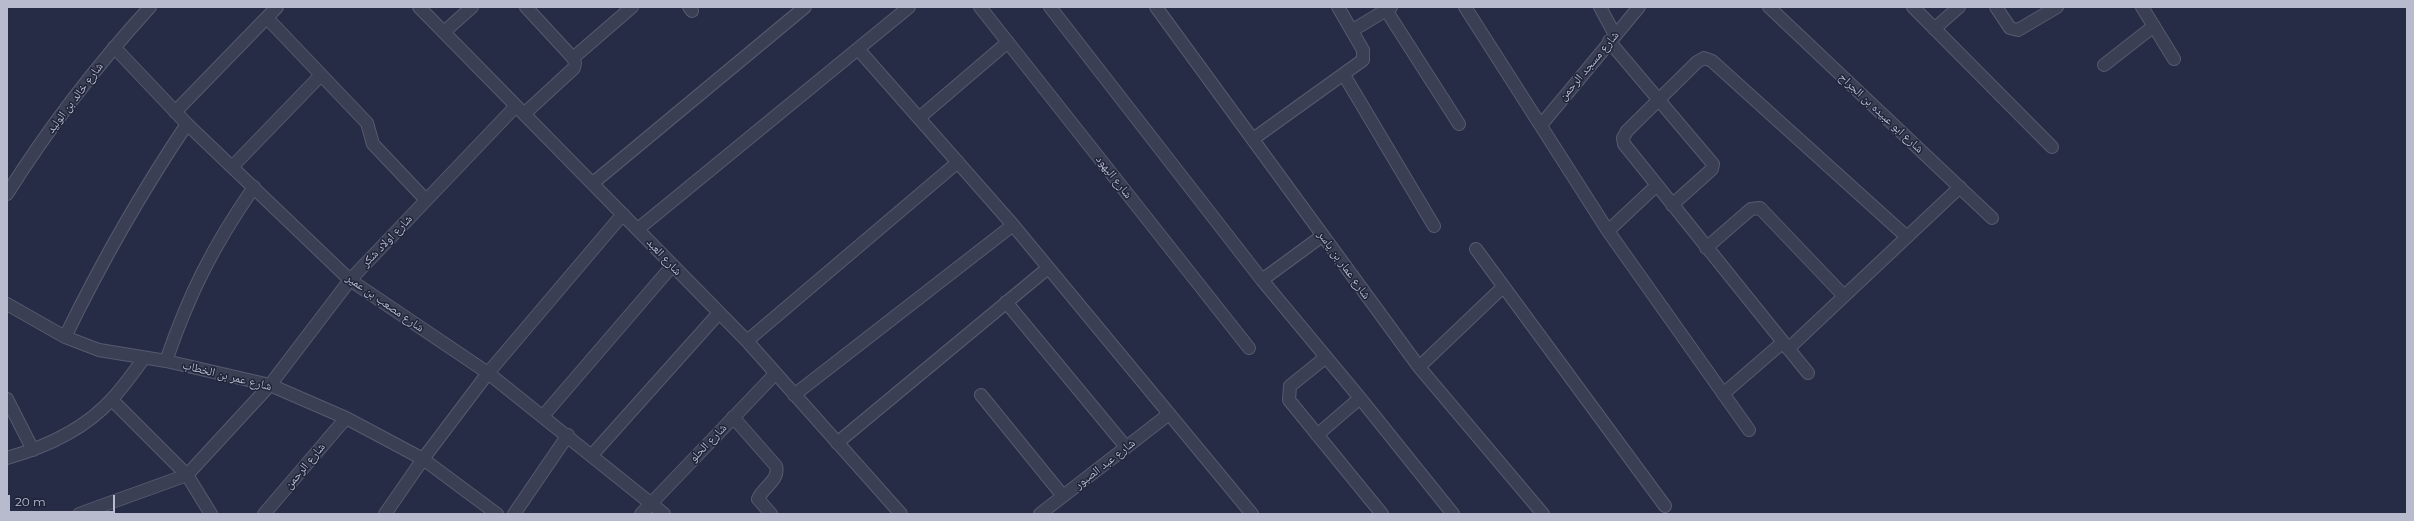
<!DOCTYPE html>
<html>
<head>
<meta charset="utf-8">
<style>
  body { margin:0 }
  #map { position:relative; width:2414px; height:521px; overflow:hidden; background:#262c45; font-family:Montserrat,sans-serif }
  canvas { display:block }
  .frame { position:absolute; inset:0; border:8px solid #b8bbce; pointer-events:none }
  .scale { position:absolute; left:8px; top:495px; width:107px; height:18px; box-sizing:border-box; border:2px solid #b8bbce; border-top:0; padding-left:5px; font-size:12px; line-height:14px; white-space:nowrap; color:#b8bbce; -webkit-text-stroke:3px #1f243a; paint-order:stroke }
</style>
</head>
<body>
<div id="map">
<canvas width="2414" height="521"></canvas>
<div class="frame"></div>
<div class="scale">20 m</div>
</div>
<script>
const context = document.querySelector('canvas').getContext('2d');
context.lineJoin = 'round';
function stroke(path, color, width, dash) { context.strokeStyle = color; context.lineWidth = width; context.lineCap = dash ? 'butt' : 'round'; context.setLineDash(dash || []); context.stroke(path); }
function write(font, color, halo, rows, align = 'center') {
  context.font = font + ' Montserrat,"Noto Naskh Arabic",sans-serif'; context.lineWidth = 3; context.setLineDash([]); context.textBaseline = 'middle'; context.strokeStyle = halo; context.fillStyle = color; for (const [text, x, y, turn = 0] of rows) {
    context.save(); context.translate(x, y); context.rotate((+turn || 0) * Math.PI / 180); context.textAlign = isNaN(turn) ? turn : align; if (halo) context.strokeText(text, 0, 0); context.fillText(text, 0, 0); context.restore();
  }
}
const street = new Path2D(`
  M 419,7 L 747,341 L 901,514
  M 689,7 L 692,11
  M 980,7 L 1249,348
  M 1050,7 L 1262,280 L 1360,398 L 1453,514
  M 1156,7 L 1419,367 L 1543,514
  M 1465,7 L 1608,231 L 1749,430
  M 1600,7 L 1615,35
  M 1769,7 L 1992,218
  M 1913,7 L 2052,147
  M 1996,7 L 2010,28 L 2018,30 L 2057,7
  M 2142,7 L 2174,59
  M 1386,10 L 1459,124
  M 267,18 L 367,123 L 373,144 L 426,200
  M 1934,29 L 1959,7
  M 1353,30 L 1391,7
  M 444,32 L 472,7
  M 1609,41 L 1713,164 L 1712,169 L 1672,205
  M 114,47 L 187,124 L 350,280 L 488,373 L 664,514
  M 858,49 L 1013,225 L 1252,514
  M 573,58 L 632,7
  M 2104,65 L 2154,26
  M 1344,75 L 1434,226
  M 175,112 L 277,7
  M 524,114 L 574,68 L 575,63 L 573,58 L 526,7
  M 919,118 L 1008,42
  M 1541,125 L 1639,7
  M 1253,139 L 1363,60 L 1363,50 L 1338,7
  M 232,167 L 321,75
  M 593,183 L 805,7
  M 7,194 C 49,127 97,65 150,7
  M 638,229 L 909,7
  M 1608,231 L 1657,185
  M 1706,248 L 1751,209 L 1760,208 L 1844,296
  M 1476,249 L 1665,506
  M 1262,280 L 1322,236
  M 1006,302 L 1126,447
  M 7,304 L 65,337 L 99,350 L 166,361 L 270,385 L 346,418 L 423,459 L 497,514
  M 65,337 C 102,261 140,194 187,124
  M 747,341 L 958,162
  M 1788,349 L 1960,187
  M 1326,357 L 1290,386 L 1289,400 L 1382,514
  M 166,361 C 189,294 213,246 254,187
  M 1419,367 L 1503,287
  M 1808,373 L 1624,144 L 1623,138 L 1627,131 L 1697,62 L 1704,58 L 1712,61 L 1907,237
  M 1723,394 L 1782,343
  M 794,395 L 1013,225
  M 981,395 L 1063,496
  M 7,399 L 33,450
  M 112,400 L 187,475 L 211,514
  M 543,416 L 672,266
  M 733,417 L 776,466 C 780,480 763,487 758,499 L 771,514
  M 1317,435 L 1360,398
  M 837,443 L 1048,268
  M 592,455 L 719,313
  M 7,458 C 46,447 84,430 112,399 C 124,386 134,372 144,358
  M 79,514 L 187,475 L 270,385 L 350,280 L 516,106
  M 264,514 L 346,418
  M 385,514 L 423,459 L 488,373 L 623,214
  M 514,514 L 568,435
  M 641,514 L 775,374
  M 1040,514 L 1169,414`);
stroke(street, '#565a6f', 14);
stroke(street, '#3b3f54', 12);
write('12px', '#b8bbce', '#1f243a', [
  ["شارع مسجد الرحمن",1589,66,-50],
  ["شارع خالد بن الوليد",75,98,-53],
  ["شارع ابو عبيده بن الجراح",1881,113,43],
  ["شارع اليهود",1114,177,52],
  ["شارع اولاد شكر",387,241,-46],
  ["شارع العبد",664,257,47],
  ["شارع عمار بن ياسر",1344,265,54],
  ["شارع مصعب بن عمير",385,303,35],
  ["شارع عمر بن الخطاب",227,376,14],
  ["شارع الحلو",708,443,-46],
  ["شارع عبد الصبور",1105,464,-38],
  ["شارع الرحمن",305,466,-50]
]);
</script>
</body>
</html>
